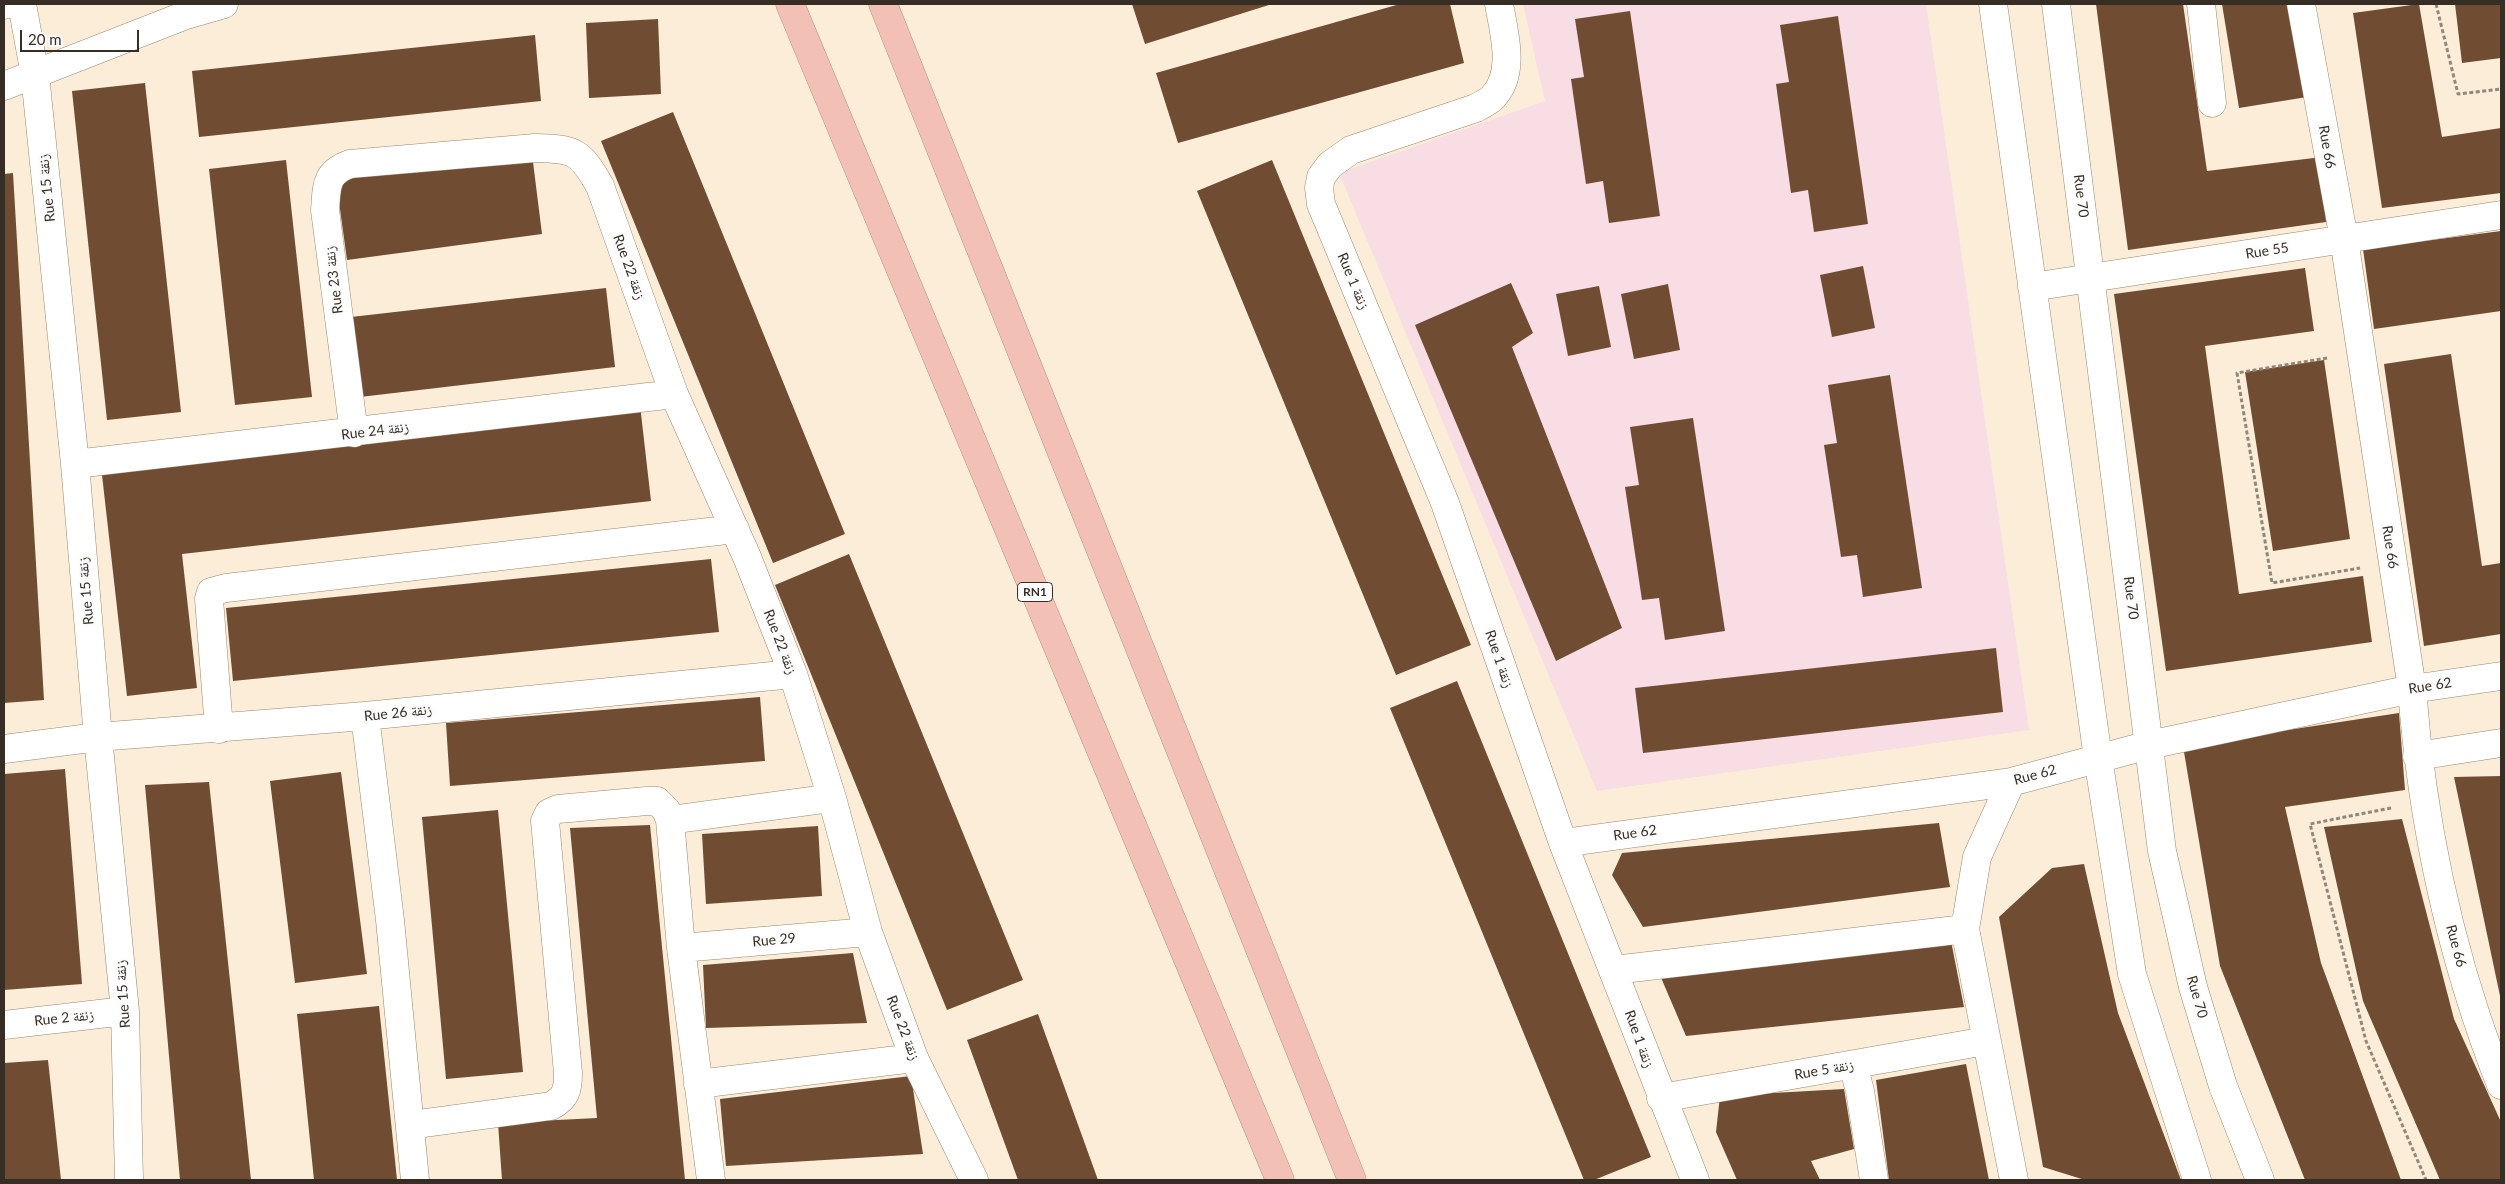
<!DOCTYPE html>
<html>
<head>
<meta charset="utf-8">
<style>
  body { margin:0 }
  #map { position:relative; width:2505px; height:1184px; overflow:hidden; background:#fcedd9; font-family:Lato,sans-serif }
  canvas { display:block }
  .frame { position:absolute; inset:0; border:5px solid #362e25; pointer-events:none }
  .scale { position:absolute; left:20px; top:30px; width:119px; height:22px; box-sizing:border-box; border:2px solid #362e25; border-top:0; padding-left:6px; font-size:15px; line-height:18px; white-space:nowrap; color:#362e25; -webkit-text-stroke:4px #fcfcfc; paint-order:stroke }
</style>
</head>
<body>
<div id="map">
<canvas width="2505" height="1184"></canvas>
<div class="frame"></div>
<div class="scale">20 m</div>
</div>
<script>
const context = document.querySelector('canvas').getContext('2d');
context.lineJoin = 'round';
function fillPath(path, color) { context.fillStyle = color; context.fill(path, 'evenodd'); }
function stroke(path, color, width, dash) { context.strokeStyle = color; context.lineWidth = width; context.lineCap = dash ? 'butt' : 'round'; context.setLineDash(dash || []); context.stroke(path); }
function write(font, color, halo, rows, align = 'center') {
  context.font = font + ' Lato,"Noto Naskh Arabic",sans-serif'; context.lineWidth = 5; context.setLineDash([]); context.textBaseline = 'middle'; context.strokeStyle = halo; context.fillStyle = color; for (const [text, x, y, turn = 0] of rows) {
    context.save(); context.translate(x, y); context.rotate((+turn || 0) * Math.PI / 180); context.textAlign = isNaN(turn) ? turn : align; if (halo) context.strokeText(text, 0, 0); context.fillText(text, 0, 0); context.restore();
  }
}
fillPath(new Path2D(`
  M 1523,4 L 1926,4 L 2029,730 L 1597,791 L 1339,173 L 1545,101 Z`), '#f8dde4');
fillPath(new Path2D(`
  M 1132,4 L 1272,4 L 1145,44 Z
  M 1400,4 L 1450,4 L 1464,63 L 1178,143 L 1156,73 Z
  M 2096,4 L 2183,4 L 2207,171 L 2322,157 L 2326,222 L 2128,250 Z
  M 2222,4 L 2292,4 L 2307,97 L 2239,108 Z
  M 2419,4 L 2442,137 L 2501,128 L 2501,193 L 2382,208 L 2353,13 Z
  M 2455,4 L 2501,4 L 2501,58 L 2462,63 Z
  M 1630,11 L 1660,216 L 1609,223 L 1603,181 L 1586,184 L 1571,79 L 1584,77 L 1575,19 Z
  M 1838,16 L 1868,224 L 1814,232 L 1808,190 L 1791,193 L 1776,84 L 1789,82 L 1780,25 Z
  M 658,19 L 661,94 L 589,98 L 586,23 Z
  M 535,35 L 541,101 L 199,137 L 192,71 Z
  M 145,83 L 181,412 L 107,420 L 72,91 Z
  M 673,112 L 845,534 L 773,563 L 601,141 Z
  M 532,154 L 542,234 L 347,260 L 336,180 Z
  M 286,160 L 312,397 L 235,405 L 209,169 Z
  M 1272,160 L 1471,645 L 1396,675 L 1197,191 Z
  M 13,173 L 44,700 L 4,703 L 4,174 Z
  M 2501,231 L 2501,311 L 2374,329 L 2363,249 Z
  M 1863,266 L 1875,328 L 1832,337 L 1820,275 Z
  M 2305,268 L 2314,331 L 2205,346 L 2239,594 L 2363,576 L 2372,642 L 2166,671 L 2114,294 Z
  M 1511,283 L 1533,333 L 1512,347 L 1622,628 L 1556,661 L 1415,325 Z
  M 1668,284 L 1680,350 L 1634,359 L 1621,294 Z
  M 1599,286 L 1611,347 L 1568,356 L 1556,294 Z
  M 606,288 L 615,367 L 360,397 L 351,317 Z
  M 2451,354 L 2482,566 L 2501,563 L 2501,634 L 2424,646 L 2384,364 Z
  M 2324,360 L 2350,539 L 2273,551 L 2245,372 Z
  M 1890,375 L 1922,588 L 1863,597 L 1857,555 L 1841,557 L 1824,445 L 1837,443 L 1828,385 Z
  M 640,405 L 651,501 L 182,554 L 197,688 L 127,696 L 101,466 Z
  M 1693,418 L 1725,631 L 1665,640 L 1659,598 L 1642,600 L 1625,487 L 1639,485 L 1630,427 Z
  M 849,554 L 1023,980 L 947,1010 L 775,585 Z
  M 711,559 L 719,632 L 233,681 L 226,608 Z
  M 1996,648 L 2003,712 L 1643,753 L 1635,688 Z
  M 1457,681 L 1651,1157 L 1594,1180 L 1584,1180 L 1390,708 Z
  M 760,697 L 765,761 L 450,786 L 446,723 Z
  M 2399,713 L 2405,790 L 2285,807 L 2321,963 L 2401,1180 L 2305,1180 L 2220,966 L 2183,746 Z
  M 65,769 L 82,984 L 4,990 L 4,774 Z
  M 341,772 L 367,974 L 295,983 L 270,781 Z
  M 2501,776 L 2501,996 L 2500,996 L 2454,777 Z
  M 209,782 L 251,1180 L 180,1180 L 145,785 Z
  M 498,810 L 523,1072 L 446,1079 L 422,817 Z
  M 2402,819 L 2454,1019 L 2501,1122 L 2501,1180 L 2440,1180 L 2363,1001 L 2324,827 Z
  M 1939,823 L 1950,887 L 1643,927 L 1612,875 L 1622,853 Z
  M 650,825 L 685,1180 L 502,1180 L 498,1123 L 597,1118 L 570,828 Z
  M 818,826 L 822,896 L 706,904 L 702,834 Z
  M 2084,864 L 2118,1013 L 2181,1180 L 2085,1180 L 2043,1167 L 1999,917 L 2052,868 Z
  M 1951,941 L 1964,1007 L 1686,1036 L 1659,973 Z
  M 853,953 L 867,1023 L 706,1028 L 703,965 Z
  M 379,1006 L 397,1180 L 314,1180 L 297,1014 Z
  M 1038,1014 L 1098,1180 L 1018,1180 L 967,1040 Z
  M 48,1060 L 61,1180 L 4,1180 L 4,1063 Z
  M 1966,1064 L 1989,1180 L 1889,1180 L 1876,1080 Z
  M 911,1076 L 923,1154 L 726,1166 L 720,1099 Z
  M 1844,1089 L 1854,1149 L 1811,1161 L 1820,1180 L 1737,1180 L 1716,1132 L 1720,1096 Z`), '#704c32');
const street = new Path2D(`
  M 22,4 L 35,75 L 75,464 L 98,737 L 125,1011 L 129,1180
  M 1499,4 C 1504,33 1516,73 1493,97 C 1489,102 1482,104 1476,108 L 1351,150 L 1330,165 L 1321,177 L 1319,188 L 1321,204 L 1445,503 L 1563,843 L 1695,1180
  M 1993,4 L 2098,758 L 2132,974 L 2197,1180
  M 2056,4 L 2162,851 L 2193,987 L 2223,1086 L 2260,1180
  M 2201,4 L 2212,103
  M 2301,4 L 2344,239 L 2412,689 C 2422,824 2451,958 2501,1085
  M 2032,287 L 2501,215
  M 354,433 L 325,210 C 327,186 325,173 350,164 L 535,148 C 575,149 580,151 600,186 L 674,394 L 747,557 L 793,674 L 832,798 L 868,932 L 914,1058 L 974,1180
  M 75,464 L 674,394
  M 365,716 L 390,920 L 415,1180
  M 219,729 L 209,599 L 211,592 L 226,588 L 735,529
  M 4,749 L 98,737 L 365,716 L 793,674
  M 2417,756 L 2501,743
  M 2011,782 L 1977,857 L 1965,929 L 2014,1180
  M 1563,843 L 2011,782 L 2149,745 L 2412,689 L 2501,676
  M 681,948 L 868,932
  M 1614,970 L 1965,929
  M 4,1025 L 125,1011
  M 1853,1065 L 1860,1091 L 1874,1180
  M 698,1084 L 914,1058
  M 1661,1098 L 1986,1041
  M 410,1125 L 551,1106 C 566,1098 568,1090 568,1073 L 545,821 L 549,813 L 558,809 L 647,801 L 657,801 L 666,810 L 670,820
  M 711,1180 L 681,948 L 670,820 L 832,798`);
const secondary = new Path2D(`
  M 4,5 L 7,4
  M 4,86 L 186,15 L 224,4`);
const highway = new Path2D(`
  M 790,4 L 1280,1180
  M 883,4 L 1352,1180`);
stroke(street, '#988670', 29);
stroke(secondary, '#988670', 29);
stroke(highway, '#b08d82', 29);
stroke(new Path2D(`
  M 2436,4 L 2458,94 L 2501,89
  M 2327,358 L 2237,373 L 2272,583 L 2360,568
  M 2391,808 L 2310,824 L 2366,1041 L 2426,1180`), '#928779', 3, [4, 2.5]);
stroke(street, '#fff', 28);
stroke(secondary, '#fff', 28);
stroke(highway, '#f2c0b4', 28);
for (const [x, y, w] of [
  [1035,592,35]
]) { const box = new Path2D(); box.roundRect(x - w / 2, y - 9.5, w, 19, 4); context.fillStyle = '#fcfcfc'; context.fill(box); stroke(box, '#362e25', 1); }
write('bold 12px', '#362e25', null, [
  ["RN1",1035,592]
]);
write('14px', '#362e25', '#fcfcfc', [
  ["Rue 66",2327,147,80],
  ["Rue 15 زنقة",47,188,-96],
  ["Rue 70",2081,196,83],
  ["Rue 55",2267,251,-9],
  ["Rue 22 زنقة",629,267,70],
  ["Rue 23 زنقة",334,280,-97],
  ["Rue 1 زنقة",1353,281,67],
  ["Rue 24 زنقة",375,431,-7],
  ["Rue 66",2390,547,81],
  ["Rue 15 زنقة",86,591,-95],
  ["Rue 70",2131,598,83],
  ["Rue 22 زنقة",780,642,69],
  ["Rue 1 زنقة",1499,659,71],
  ["Rue 62",2430,686,-9],
  ["Rue 26 زنقة",398,713,-6],
  ["Rue 62",2035,775,-15],
  ["Rue 62",1635,833,-8],
  ["Rue 29",774,940,-5],
  ["Rue 66",2456,946,75],
  ["Rue 15 زنقة",123,994,-94],
  ["Rue 70",2197,997,74],
  ["Rue 2 زنقة",64,1018,-6],
  ["Rue 22 زنقة",903,1028,69],
  ["Rue 1 زنقة",1639,1039,70],
  ["Rue 5 زنقة",1824,1070,-10]
]);
</script>
</body>
</html>
